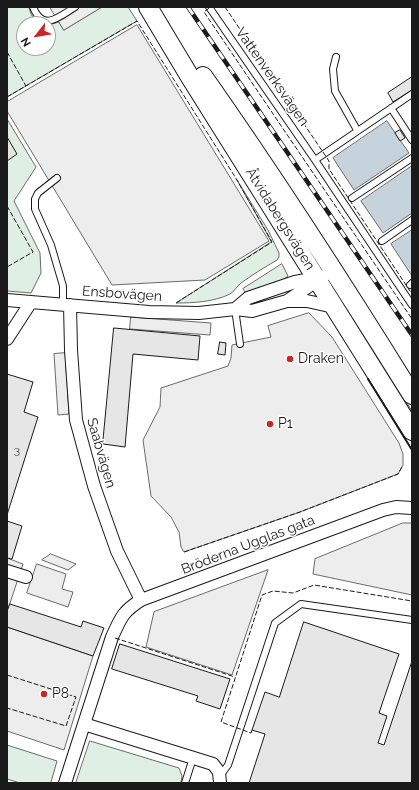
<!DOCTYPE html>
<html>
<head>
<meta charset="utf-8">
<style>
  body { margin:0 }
  #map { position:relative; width:419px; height:790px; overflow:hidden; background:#fff; font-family:Raleway,sans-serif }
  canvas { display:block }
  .frame { position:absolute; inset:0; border:8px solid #1a1a1a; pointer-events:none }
  .north { position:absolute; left:16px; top:16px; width:40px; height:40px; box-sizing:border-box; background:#fff; border:1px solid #a3a3a3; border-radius:50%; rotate:239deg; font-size:11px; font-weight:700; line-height:16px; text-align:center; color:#1a1a1a }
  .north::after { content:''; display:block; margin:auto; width:14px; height:18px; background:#c62828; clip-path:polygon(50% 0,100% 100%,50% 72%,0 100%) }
</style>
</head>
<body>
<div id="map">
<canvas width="419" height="790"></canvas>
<div class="frame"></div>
<div class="north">N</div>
</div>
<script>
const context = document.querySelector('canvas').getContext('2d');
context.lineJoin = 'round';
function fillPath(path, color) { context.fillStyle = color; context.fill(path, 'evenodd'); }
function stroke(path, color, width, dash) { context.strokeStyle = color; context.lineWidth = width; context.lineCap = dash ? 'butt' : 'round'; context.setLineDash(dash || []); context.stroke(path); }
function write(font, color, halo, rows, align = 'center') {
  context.font = font + ' Raleway,sans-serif'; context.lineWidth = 3; context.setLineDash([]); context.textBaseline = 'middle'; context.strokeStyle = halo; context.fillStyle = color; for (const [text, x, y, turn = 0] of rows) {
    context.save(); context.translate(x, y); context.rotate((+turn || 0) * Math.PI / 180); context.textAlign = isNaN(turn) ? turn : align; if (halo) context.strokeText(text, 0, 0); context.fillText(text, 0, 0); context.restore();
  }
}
const green = new Path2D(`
  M 7,7 L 29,7 C 30,14 34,21 41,24 L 24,24 L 24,48 L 48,48 L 48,25 L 59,22 L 64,30 L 102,7 L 128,7 L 137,21 L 7,97 Z
  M 7,119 L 36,167 L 14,201 L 40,253 L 41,273 L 31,293 L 7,291 Z
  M 237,180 L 268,230 L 279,253 L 279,257 L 277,260 C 265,267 252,275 241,283 C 237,286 234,292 230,294 C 214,302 193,303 176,303 L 271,242 Z
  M 282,264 L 288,276 L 283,280 L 246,293 L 243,289 Z
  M 338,295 L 412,411 L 412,417 L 337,296 Z
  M 90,741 L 179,768 L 182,776 L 181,783 L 76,783 Z
  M 7,745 L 57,761 L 51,782 L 50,783 L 20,783 L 7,779 Z`);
fillPath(green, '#e0efe3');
stroke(green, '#6a6a6a', 1);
const parking = new Path2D(`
  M 50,7 L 102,7 L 64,30 Z
  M 137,25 L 269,241 L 205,280 L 112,285 L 7,111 L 7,102 Z
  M 309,313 L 332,337 L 399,443 L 403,454 L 403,465 L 398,474 L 300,512 L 184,552 L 181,547 L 179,532 L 171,517 L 151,496 L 143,440 L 160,407 L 161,388 L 228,366 L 231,358 L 232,345 L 271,337 L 268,326 Z
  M 131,317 L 211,323 L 210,335 L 130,329 Z
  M 65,353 L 69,414 L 58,415 L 54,354 Z
  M 403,523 L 412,523 L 412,595 L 313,574 L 315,559 Z
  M 51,554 L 76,564 L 68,570 L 42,560 Z
  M 7,558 L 23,564 L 7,612 Z
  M 37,564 L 66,574 L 62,589 L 73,592 L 68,607 L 27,593 Z
  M 268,570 L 232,675 L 146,647 L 154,612 Z
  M 7,627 L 93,656 L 64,750 L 7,731 Z`);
fillPath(parking, '#ededed');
stroke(parking, '#6a6a6a', 1);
const water = new Path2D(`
  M 387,121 L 409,153 L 354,190 L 333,158 Z
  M 412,166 L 412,213 L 383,233 L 361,201 Z
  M 412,230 L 412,276 L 391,244 Z`);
fillPath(water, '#c6d2dc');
stroke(water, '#6a6a6a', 1);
const building = new Path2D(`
  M 412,77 L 412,90 L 393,102 L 388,93 Z
  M 400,130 L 405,138 L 400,141 L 395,133 Z
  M 7,137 L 17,154 L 7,161 Z
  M 114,328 L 200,336 L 198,360 L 133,354 L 125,447 L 103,444 Z
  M 220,342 L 226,343 L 225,355 L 218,354 Z
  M 7,374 L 33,382 L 24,412 L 38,417 L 7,515 Z
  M 7,521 L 22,526 L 12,559 L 7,558 Z
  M 10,604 L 81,627 L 83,621 L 104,628 L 93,656 L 7,627 L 7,612 Z
  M 304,622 L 399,654 L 379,713 L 387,716 L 378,743 L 384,745 L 412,661 L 412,783 L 249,783 L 265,734 L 252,730 L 265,692 L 279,697 Z
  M 120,644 L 230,679 L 220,709 L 196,701 L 198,696 L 112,669 Z`);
fillPath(building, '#e6e6e6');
stroke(building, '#1a1a1a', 1);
const service = new Path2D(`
  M 33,7 C 43,32 59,17 75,7
  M 209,7 L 315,160 L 412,305
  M 336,57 L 333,69 L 335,91 L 357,130
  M 391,108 L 412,140
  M 315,160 L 412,94
  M 57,178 L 38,193 L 35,199 L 35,209 L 51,245 L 63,286 L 63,305
  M 352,198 L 412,158
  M 382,241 L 412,220
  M 410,285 L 412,283
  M 235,309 L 240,344
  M 220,776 L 228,765 L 275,623 L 301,604 L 412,620
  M 185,783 L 193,758`);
const minor = new Path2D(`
  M 7,300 L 149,312 L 199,313 L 235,309 L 252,311 L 287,301 L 324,276
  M 287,301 L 307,301 L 334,307
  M 70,305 L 71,350 L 76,420 L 94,486 L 117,551 L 141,600
  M 235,309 L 248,298 L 295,282 L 306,280 L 318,280
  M 7,339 L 31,302
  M 7,571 L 26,577
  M 84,724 L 213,764 L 219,772 L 220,783
  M 65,783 L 112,637 C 121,618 122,612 141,600 L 383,510 L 396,507 L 412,508`);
const primary = new Path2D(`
  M 148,7 L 190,77 L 412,431
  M 203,76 C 276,180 345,287 412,395`);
stroke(service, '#1a1a1a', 8);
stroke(minor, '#1a1a1a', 14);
stroke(primary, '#1a1a1a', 20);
stroke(service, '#fff', 6);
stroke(minor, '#fff', 12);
stroke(primary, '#fff', 18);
const rail = new Path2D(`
  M 188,7 L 412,335`);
stroke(rail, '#1a1a1a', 4.5);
stroke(rail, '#fff', 3, [9]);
stroke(new Path2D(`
  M 225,7 L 329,161 L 329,169 L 412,294
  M 209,8 L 204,12 L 412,319
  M 7,52 L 26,86
  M 7,97 L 137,21 L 237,180 L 272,242 L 176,303
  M 7,206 L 33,252 L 7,267
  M 184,552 L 300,512 L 398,474 L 403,465
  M 115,638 L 235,677
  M 7,675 L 76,697 L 66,726 L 7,708
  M 252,730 L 251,733 L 221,722 L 262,595 L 273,591 L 293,593 L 314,585 L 412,601`), '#1a1a1a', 1, [5, 2]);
stroke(new Path2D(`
  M 368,379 L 412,450`), '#1a1a1a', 2);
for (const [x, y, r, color] of [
  [290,359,4,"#c62828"],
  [270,424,4,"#c62828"],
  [44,694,4,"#c62828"]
]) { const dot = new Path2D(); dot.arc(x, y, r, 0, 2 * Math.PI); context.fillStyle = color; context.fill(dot); stroke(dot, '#fff', 1.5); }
write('12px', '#4d4d4d', null, [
  ["3",17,450]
]);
write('14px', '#1a1a1a', '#fff', [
  ["Vattenverksvägen",272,77,55],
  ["Åtvidabergsvägen",280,219,58],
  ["Ensbovägen",122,294,4],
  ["Saabvägen",101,453,74],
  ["Bröderna Ugglas gata",248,545,-21]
]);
write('14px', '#1a1a1a', '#fff', [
  ["Draken",298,359],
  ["P1",278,424],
  ["P8",52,694]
], 'left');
</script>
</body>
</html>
